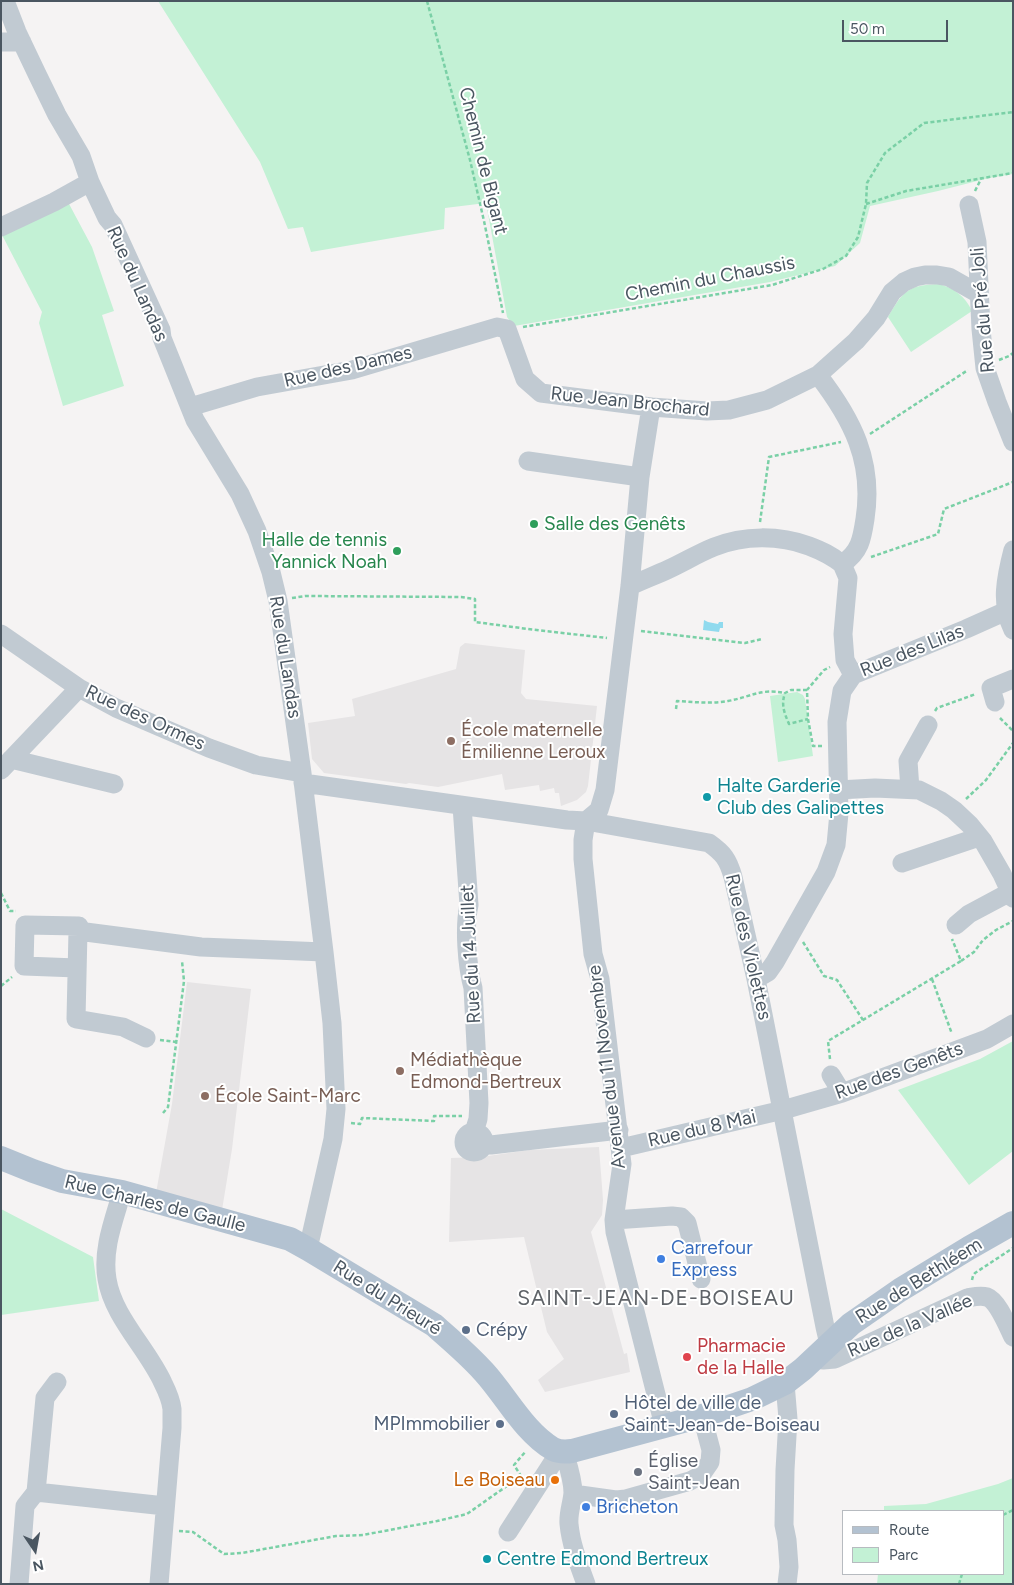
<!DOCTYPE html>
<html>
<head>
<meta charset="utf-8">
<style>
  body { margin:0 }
  #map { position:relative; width:1014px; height:1585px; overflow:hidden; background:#f5f3f3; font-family:Figtree,sans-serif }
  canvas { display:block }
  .frame { position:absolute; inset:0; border:2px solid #4a5661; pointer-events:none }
  .legend { position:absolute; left:842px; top:1510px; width:162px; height:65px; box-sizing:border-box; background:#fff; border:1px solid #b7bbc0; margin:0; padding:6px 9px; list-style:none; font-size:15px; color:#4a5661 }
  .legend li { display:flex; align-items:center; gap:10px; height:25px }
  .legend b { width:25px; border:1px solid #b7bbc0 }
  .north { position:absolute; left:10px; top:1525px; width:50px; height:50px; -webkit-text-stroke:4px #fff; paint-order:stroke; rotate:168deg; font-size:14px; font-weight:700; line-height:20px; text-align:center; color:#4a5661 }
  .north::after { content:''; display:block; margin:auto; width:18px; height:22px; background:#4a5661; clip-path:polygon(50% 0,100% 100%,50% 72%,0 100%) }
  .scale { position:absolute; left:842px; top:20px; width:106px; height:22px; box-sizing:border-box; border:2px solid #4a5661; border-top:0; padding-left:6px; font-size:15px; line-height:18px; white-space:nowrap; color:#4a5661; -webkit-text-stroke:4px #fff; paint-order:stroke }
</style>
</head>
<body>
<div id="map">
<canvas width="1014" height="1585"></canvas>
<div class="frame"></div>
<ul class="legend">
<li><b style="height:6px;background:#b3c2d1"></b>Route</li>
<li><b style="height:14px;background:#c3f1d5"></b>Parc</li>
</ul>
<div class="north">N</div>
<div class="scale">50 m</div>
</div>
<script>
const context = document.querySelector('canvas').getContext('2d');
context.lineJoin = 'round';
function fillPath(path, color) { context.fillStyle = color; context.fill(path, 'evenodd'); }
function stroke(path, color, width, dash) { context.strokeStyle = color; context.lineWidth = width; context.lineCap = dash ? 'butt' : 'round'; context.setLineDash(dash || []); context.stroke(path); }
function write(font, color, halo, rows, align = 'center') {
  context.font = font + ' Figtree,sans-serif'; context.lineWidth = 4; context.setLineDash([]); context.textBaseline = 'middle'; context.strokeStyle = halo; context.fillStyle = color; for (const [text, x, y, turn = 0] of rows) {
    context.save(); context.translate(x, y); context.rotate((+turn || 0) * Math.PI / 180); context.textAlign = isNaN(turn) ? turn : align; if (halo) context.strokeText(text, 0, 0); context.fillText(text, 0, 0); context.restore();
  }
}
fillPath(new Path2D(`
  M 465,643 L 525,650 L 521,693 L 526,699 L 597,706 L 588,786 L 586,792 L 577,800 L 561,806 L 559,793 L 555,793 L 554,788 L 540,791 L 539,785 L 505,790 L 502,774 L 438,787 L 409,783 L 406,784 L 324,773 L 312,759 L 308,723 L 355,716 L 352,699 L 456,669 L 460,647 Z
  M 187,982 L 251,989 L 232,1149 L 222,1210 L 156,1193 L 172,1104 Z
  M 599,1147 L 603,1200 L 602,1215 L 591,1232 L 624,1354 L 627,1353 L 630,1372 L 545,1392 L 538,1380 L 564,1359 L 547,1332 L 524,1237 L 449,1242 L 451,1158 L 481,1157 L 529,1150 Z`), '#e6e4e5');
fillPath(new Path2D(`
  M 158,1 L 1013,1 L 1013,174 L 989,178 L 938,191 L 870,206 L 860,243 L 835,266 L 770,282 L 514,326 L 507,317 L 486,203 L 445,208 L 444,229 L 311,252 L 303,227 L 288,229 L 260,162 Z
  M 68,202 L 92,247 L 114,311 L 102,315 L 124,386 L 63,406 L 39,323 L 42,312 L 1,233 Z
  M 939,284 C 954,288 965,296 972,311 L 911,352 L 888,317 C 903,291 908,285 939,284 Z
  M 797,692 L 803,695 L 805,699 L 813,756 L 778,762 L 770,696 Z
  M 1013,1041 L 1013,1151 L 969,1185 L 898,1090 L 980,1059 Z
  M 1,1209 L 93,1257 L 99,1301 L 1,1315 Z
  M 1013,1478 L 1013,1584 L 877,1584 L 878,1574 L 1003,1574 L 1003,1511 L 884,1511 L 884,1506 L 926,1504 L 998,1484 Z`), '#c3f1d5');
fillPath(new Path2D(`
  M 704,620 L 708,622 L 718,624 L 719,622 L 723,622 L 723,628 L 720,628 L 719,632 L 703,630 Z`), '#90daee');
stroke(new Path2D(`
  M 427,1 L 470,160 L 484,221 L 503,313
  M 975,191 L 981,179
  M 866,204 L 906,191 L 1013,173
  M 523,327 L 772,285 L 823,269 L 846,256 L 858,237 L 866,204 L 867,183 L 885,153 L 924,123 L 1013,112
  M 999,360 L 1009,356 L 1013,353
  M 870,434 L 968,370
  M 760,522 L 769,457 L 841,442
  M 871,557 L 938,534 L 944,509 L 1013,482
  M 292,598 L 305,596 L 461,597 L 475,599 L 475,622 L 528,629 L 607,638
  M 641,631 L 745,643 L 762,639
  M 807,690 L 791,690 L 785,693 C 781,705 784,712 789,724 L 808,719
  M 676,709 L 677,701 C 694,702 711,704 728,701 C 751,697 760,688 785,693
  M 935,711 L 937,708 L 976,694
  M 1000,718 L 1013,731
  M 822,746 L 813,746 L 808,719 L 807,690 L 824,670 L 830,667
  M 966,799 L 986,780 L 1013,743
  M 1,893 L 10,911 L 16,911
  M 803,942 L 824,976 L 837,980 L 863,1020
  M 961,961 L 974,952 L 983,940 L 996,930 L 1013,921
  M 932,979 L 952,1034
  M 1,986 L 12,977
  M 160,1040 L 176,1042
  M 830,1059 L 828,1041 L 961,961 L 952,939
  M 163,1113 L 168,1107 L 184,981 L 182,961
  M 351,1123 L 360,1124 L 362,1118 L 434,1121 L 434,1116 L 462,1116
  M 972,1280 L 973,1276 L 975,1273 L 1013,1248
  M 1003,1515 L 1013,1510
  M 179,1531 L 193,1532 L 224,1554 L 242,1553 L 336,1536 L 363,1535 L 437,1521 L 467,1514 L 521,1476 L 514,1465 L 526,1451
  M 959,1584 L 962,1574`), '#7ad0a6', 2.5, [4, 2.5]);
stroke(new Path2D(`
  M 5,1 L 17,32 L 37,74 L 57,115 L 81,156 L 90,182 L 107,218 L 113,225 L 161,330 L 162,338 L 195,420 L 240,494 L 257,531 L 271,572 L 278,601 L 302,773 L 324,952 L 332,1023 L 336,1109 L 333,1139 L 308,1249
  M 1,42 L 22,42
  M 969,205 L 977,242 L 981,329 L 985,368 L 997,402 L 1013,442
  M 1,227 L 54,202 L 90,182
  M 818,375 C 852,419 874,461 865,519 C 862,539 860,552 842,564 L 848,578 L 843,634 L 845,660 L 853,675
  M 190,407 L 257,387 L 352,370 L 497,327 L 507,329 L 525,379 L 541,393 L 651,407 L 707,411 L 729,410 L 767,400 L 818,375 L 856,341 L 876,318 L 892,292 L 904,282 L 915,277 L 925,275 L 937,275 L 949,277 L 979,294
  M 651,407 L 640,477 L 630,586 L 605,790 L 599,810 L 586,821 L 583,840 L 583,859 L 593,954 L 600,979 L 622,1164 L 614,1220 L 615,1232 L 664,1426
  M 528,461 L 640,477
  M 1013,550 C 1006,577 1000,604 1013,630
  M 630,586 C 643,580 656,575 669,569 C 684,562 699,553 714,547 C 744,535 779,535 809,546 C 822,551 831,555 842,564
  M 1,634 L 79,688 L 116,708 L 209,748 L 256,765 L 302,773
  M 995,702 L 991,688 L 1013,679
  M 11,759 L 114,784
  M 1,770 L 79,688
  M 303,783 L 567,820 L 586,821 L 709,843 C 723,853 728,859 733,877 L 756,979 L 825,1327 L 829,1344
  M 910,789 L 908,761 L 928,725
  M 838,790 L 875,788 L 919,790 L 941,801 L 954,810 L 970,825 L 983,841 L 1002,874 L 1013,898
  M 462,806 L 469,905 C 464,927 467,966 473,988 L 479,1103 L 478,1119 L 474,1132
  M 902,863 L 979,837
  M 956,925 L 969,914 L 1010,892
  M 77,968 L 24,966 L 25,925 L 79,926 L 78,931
  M 756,979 L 768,972 L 775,962 L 826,872 L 836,845 L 839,813 L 837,722 L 842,691 L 853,675 L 966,629 L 1013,608
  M 146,1038 L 123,1027 L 76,1019 L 78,931 L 201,947 L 324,952
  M 831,1075 L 842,1093
  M464 1142a10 10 0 1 1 20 0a10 10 0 1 1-20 0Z
  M 483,1143 L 491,1145 L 619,1130
  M 621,1148 L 783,1110 L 842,1093 L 987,1039 L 1013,1024
  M 122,1192 C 114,1220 102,1249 107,1279 C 113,1317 147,1348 163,1383 C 167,1391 171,1400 172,1409 C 172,1415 172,1422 172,1428 L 159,1584
  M 614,1220 L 672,1216 L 681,1217 L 687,1223 L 701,1279
  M 817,1356 L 823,1360 L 835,1359 L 967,1298 C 973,1297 980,1295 987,1297 C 998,1301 1008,1327 1013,1337
  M 785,1383 L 788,1419 L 785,1470 L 784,1525 L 787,1540 L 788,1553 L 789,1567 L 787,1584
  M 36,1492 L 45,1398 L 57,1382
  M 573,1494 L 616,1500 L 626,1499 L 690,1481 L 701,1475 L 710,1462 L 711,1450 L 702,1416
  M 508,1532 L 555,1459 L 564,1452 C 568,1465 573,1479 573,1493 C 572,1504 568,1513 569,1524 C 571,1545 579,1565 586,1584
  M 19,1584 L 25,1506 L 36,1492 L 165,1506`), '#c1cad2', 19);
stroke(new Path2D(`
  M 1,1158 L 33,1171 L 62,1181 L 122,1192 L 290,1239 L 308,1249 L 434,1325 C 451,1340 469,1355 484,1372 C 506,1396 524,1432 553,1449 C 559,1452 565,1452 572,1451 L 702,1416 L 752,1399 L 785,1383 L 803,1369 L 851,1324 L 900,1290 L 969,1248 L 1013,1223`), '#b3c2d1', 24);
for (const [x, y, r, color] of [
  [534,524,5,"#2e9e5b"],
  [397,551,5,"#2e9e5b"],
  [451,741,5,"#8d6e63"],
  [707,797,5,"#0f9aa8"],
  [400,1071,5,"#8d6e63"],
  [205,1096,5,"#8d6e63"],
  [661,1259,5,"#3f7fe0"],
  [466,1330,5,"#5c6f8a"],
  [687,1357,5,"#e0444e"],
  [614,1414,5,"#5c6f8a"],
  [500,1424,5,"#5c6f8a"],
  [638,1472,5,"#6b7280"],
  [555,1480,5,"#e8710a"],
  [586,1507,5,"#3f7fe0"],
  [487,1559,5,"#0f9aa8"]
]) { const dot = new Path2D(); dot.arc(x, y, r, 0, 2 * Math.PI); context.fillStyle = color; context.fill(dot); stroke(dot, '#fff', 2); }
write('19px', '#4a5661', '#fff', [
  ["Chemin de Bigant",483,161,76],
  ["Chemin du Chaussis",710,279,-11],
  ["Rue du Landas",137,284,66],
  ["Rue du Pré Joli",983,310,-95],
  ["Rue des Dames",348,367,-13],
  ["Rue Jean Brochard",630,402,6],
  ["Rue des Lilas",912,651,-22],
  ["Rue du Landas",285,657,81],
  ["Rue des Ormes",145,718,25],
  ["Rue des Violettes",748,947,77],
  ["Rue du 14 Juillet",471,954,-93],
  ["Avenue du 11 Novembre",607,1067,-97],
  ["Rue des Genêts",899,1071,-20],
  ["Rue du 8 Mai",702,1129,-13],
  ["Rue Charles de Gaulle",155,1204,14],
  ["Rue de Bethléem",919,1281,-32],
  ["Rue du Prieuré",387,1298,32],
  ["Rue de la Vallée",910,1326,-23]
]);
write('19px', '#27864d', '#fff', [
  ["Salle des Genêts",544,524],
  ["Halle de tennis",387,540,"right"],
  ["Yannick Noah",387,562,"right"]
], 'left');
write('19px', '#785e54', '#fff', [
  ["École maternelle",461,730],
  ["Émilienne Leroux",461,752],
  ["Médiathèque",410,1060],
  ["Edmond-Bertreux",410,1082],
  ["École Saint-Marc",215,1096]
], 'left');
write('19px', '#0d838f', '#fff', [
  ["Halte Garderie",717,786],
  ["Club des Galipettes",717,808],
  ["Centre Edmond Bertreux",497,1559]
], 'left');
write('19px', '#366cbe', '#fff', [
  ["Carrefour",671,1248],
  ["Express",671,1270],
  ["Bricheton",596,1507]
], 'left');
write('19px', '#4e5e75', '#fff', [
  ["Crépy",476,1330],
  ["Hôtel de ville de",624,1403],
  ["Saint-Jean-de-Boiseau",624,1425],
  ["MPImmobilier",490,1424,"right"]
], 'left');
write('19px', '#be3a42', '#fff', [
  ["Pharmacie",697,1346],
  ["de la Halle",697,1368]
], 'left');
write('19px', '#5b616d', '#fff', [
  ["Église",648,1461],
  ["Saint-Jean",648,1483]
], 'left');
write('19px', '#c56008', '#fff', [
  ["Le Boiseau",545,1480]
], 'right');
context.letterSpacing = '1px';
write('21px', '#5f6368', '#fff', [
  ["SAINT-JEAN-DE-BOISEAU",656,1299]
]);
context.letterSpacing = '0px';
</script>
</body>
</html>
